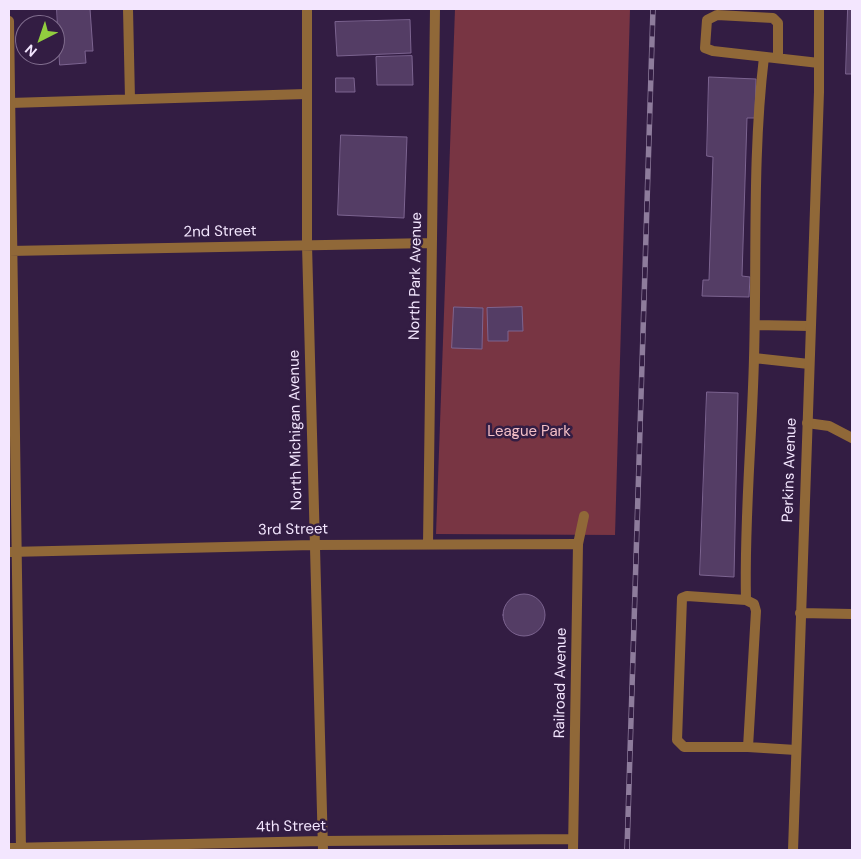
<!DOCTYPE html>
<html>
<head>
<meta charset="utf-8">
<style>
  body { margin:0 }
  #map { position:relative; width:861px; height:859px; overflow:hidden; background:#331d43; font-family:"DM Sans",sans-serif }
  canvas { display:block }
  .frame { position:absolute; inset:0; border:10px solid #f3e6fe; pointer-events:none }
  .north { position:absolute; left:15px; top:15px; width:50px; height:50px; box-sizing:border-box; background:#331d43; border:1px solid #806d8e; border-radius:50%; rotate:221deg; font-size:14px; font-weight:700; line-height:20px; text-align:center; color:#f3e6fe }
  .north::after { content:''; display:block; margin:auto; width:18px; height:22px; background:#92cd3f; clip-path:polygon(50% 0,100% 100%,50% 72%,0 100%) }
</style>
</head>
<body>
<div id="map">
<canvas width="861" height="859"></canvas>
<div class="frame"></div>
<div class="north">N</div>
</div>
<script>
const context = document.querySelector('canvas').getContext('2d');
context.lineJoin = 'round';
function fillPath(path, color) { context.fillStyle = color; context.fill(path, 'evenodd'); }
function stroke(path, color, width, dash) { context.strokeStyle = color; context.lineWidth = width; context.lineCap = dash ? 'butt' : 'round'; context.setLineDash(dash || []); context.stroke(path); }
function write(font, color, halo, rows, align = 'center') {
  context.font = font + ' "DM Sans",sans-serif'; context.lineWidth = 5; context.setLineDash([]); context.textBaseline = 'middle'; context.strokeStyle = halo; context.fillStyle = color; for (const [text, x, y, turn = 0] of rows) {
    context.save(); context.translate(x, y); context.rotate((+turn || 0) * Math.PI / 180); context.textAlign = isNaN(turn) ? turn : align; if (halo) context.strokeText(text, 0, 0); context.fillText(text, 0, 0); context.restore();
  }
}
fillPath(new Path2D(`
  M 455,9 L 630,9 L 615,535 L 436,534 Z`), '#783543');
const building = new Path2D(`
  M 57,9 L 90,9 L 93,51 L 85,51 L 86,63 L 60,65 Z
  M 848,9 L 852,9 L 852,74 L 846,74 Z
  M 410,20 L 411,53 L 337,56 L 335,22 Z
  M 412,56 L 413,85 L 377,85 L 376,57 Z
  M 709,77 L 756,79 L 755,118 L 747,118 L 742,276 L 750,277 L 749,297 L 702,296 L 703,280 L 709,280 L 713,157 L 707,156 Z
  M 336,78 L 354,78 L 355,92 L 336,92 Z
  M 341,135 L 407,137 L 404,218 L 338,215 Z
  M 454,307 L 483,308 L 482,349 L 452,348 Z
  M 522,307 L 523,331 L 508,331 L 508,341 L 488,341 L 487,308 Z
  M 707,392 L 738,393 L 734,577 L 700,575 Z
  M503 615a21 21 0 1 1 42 0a21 21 0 1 1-42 0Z`);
fillPath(building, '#543d65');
stroke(building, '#7c6490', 1);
stroke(new Path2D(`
  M 128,9 L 130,99
  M 778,58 L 778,23 L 773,18 L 717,15 L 707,20 L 705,48 L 713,51 L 819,63
  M 10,103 L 306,94
  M 755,325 L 810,326
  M 754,358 L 809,364
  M 807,423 L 829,426 L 852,438
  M 578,544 L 584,516
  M 746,600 C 744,519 752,439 754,358 C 757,258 752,157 764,57
  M 748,747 L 756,611 L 754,604 L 746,600 L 687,596 L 682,598 L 677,740 L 684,747 L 748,747 L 796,750`), '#906838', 10);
stroke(new Path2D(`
  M 307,9 L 307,245 L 323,850
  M 9,21 L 21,850
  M 9,251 L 431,243
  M 428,544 L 435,9
  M 9,552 L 313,545 L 578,544 L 573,850
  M 800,613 L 852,614
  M 9,848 L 322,841 L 573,839
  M 793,850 L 819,92 L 819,9`), '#906838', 10);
const rail = new Path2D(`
  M 627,850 L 653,9`);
stroke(rail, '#8e7c9c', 5.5);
stroke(rail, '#331d43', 4, [11]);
write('15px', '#f3e6fe', '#331d43', [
  ["2nd Street",220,232,-1],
  ["North Park Avenue",416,276,-89],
  ["North Michigan Avenue",296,430,-91],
  ["Perkins Avenue",790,470,-88],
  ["3rd Street",293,530,-1],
  ["Railroad Avenue",561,683,-89],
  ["4th Street",291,827,-1]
]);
write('15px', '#f3bfc6', '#331d43', [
  ["League Park",529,432]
]);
</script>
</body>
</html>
